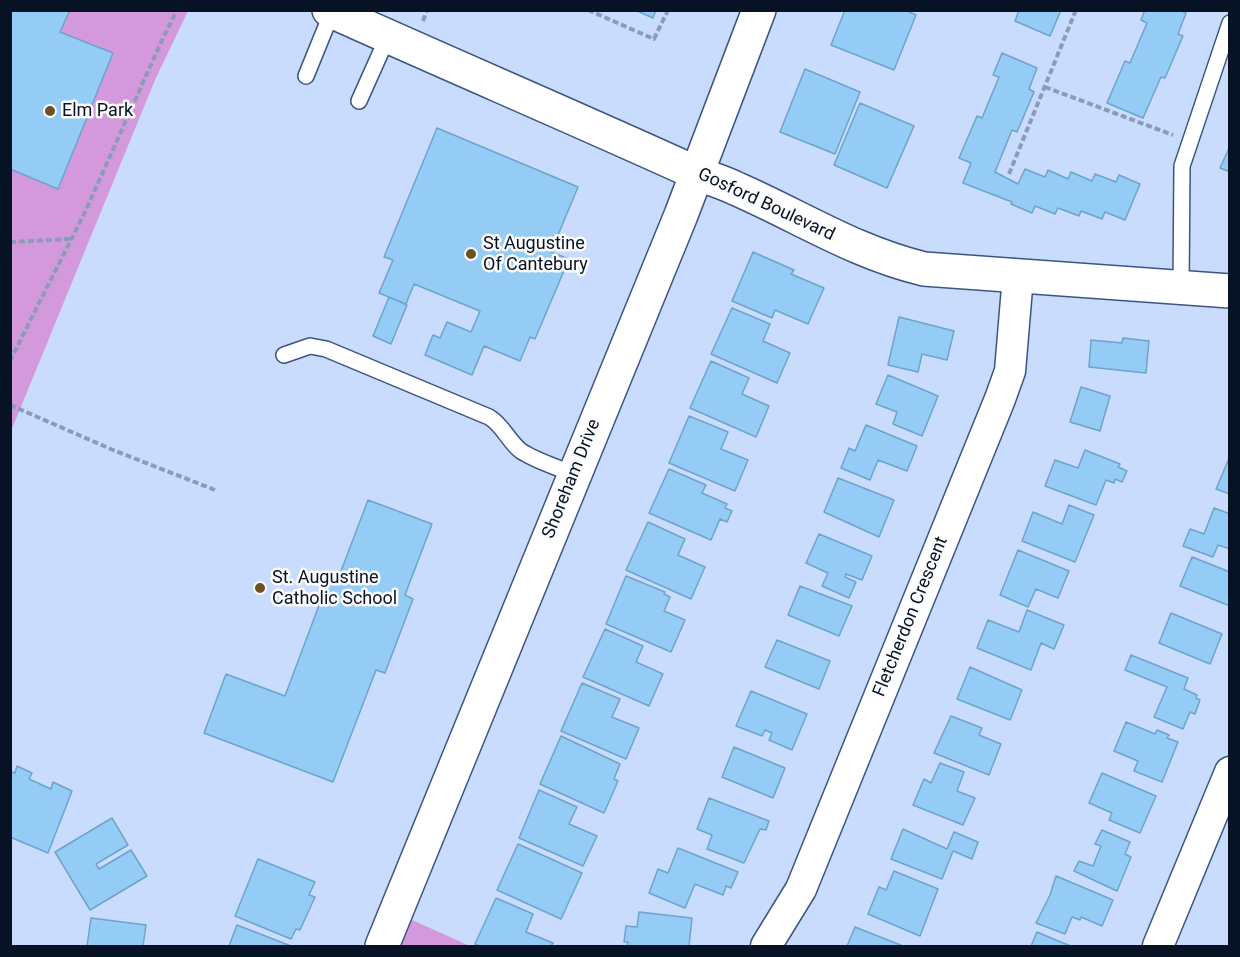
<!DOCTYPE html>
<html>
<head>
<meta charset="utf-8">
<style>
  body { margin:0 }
  #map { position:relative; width:1240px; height:957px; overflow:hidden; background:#c9dcfd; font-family:Roboto,sans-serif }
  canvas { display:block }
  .frame { position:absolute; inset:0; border:12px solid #081225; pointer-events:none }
</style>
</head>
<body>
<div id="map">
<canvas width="1240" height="957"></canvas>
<div class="frame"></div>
</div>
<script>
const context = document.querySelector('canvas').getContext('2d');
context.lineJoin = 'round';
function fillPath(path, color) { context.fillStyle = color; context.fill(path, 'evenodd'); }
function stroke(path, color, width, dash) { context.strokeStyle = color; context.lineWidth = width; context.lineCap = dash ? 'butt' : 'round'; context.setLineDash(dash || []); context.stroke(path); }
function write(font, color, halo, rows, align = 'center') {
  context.font = font + ' Roboto,sans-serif'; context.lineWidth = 5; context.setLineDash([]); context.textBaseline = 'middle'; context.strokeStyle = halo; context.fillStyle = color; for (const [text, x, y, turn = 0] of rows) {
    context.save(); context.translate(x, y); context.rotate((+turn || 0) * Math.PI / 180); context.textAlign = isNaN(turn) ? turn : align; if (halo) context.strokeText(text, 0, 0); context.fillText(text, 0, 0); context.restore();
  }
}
fillPath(new Path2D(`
  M 11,11 L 188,11 L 155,80 L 11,431 Z
  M 410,919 L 470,946 L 399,946 Z`), '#d499dd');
const building = new Path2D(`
  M 10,10 L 70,10 L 60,32 L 113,53 L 58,189 L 10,169 Z
  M 635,10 L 656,10 L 653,18 Z
  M 845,10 L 905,10 L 916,15 L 894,70 L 831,45 Z
  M 1019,10 L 1061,10 L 1050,36 L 1015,21 Z
  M 1145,10 L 1179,10 L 1186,13 L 1178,34 L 1183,36 L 1165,78 L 1161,77 L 1143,118 L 1107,103 L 1125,61 L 1130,63 L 1147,23 L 1141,20 Z
  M 1002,53 L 1037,68 L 1029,89 L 1034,92 L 1017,132 L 1012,130 L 995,172 L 1018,184 L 1025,169 L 1045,177 L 1048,170 L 1068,179 L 1071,172 L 1092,181 L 1095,174 L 1116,182 L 1119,175 L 1140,184 L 1125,220 L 1105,212 L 1102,219 L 1081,211 L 1079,216 L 1058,208 L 1055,214 L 1035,206 L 1032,213 L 1011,204 L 1012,202 L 963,183 L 971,163 L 959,158 L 977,116 L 982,118 L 999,77 L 993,75 Z
  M 805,69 L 860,92 L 835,154 L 780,132 Z
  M 860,103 L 914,126 L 887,188 L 834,165 Z
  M 437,128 L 578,187 L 551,252 L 569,259 L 535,339 L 530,337 L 520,361 L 484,346 L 472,375 L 425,355 L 433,335 L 440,338 L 447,322 L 471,332 L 480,311 L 414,284 L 406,304 L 379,293 L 393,260 L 384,257 Z
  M 1230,146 L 1230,172 L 1220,168 Z
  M 753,252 L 794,270 L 791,274 L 824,288 L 808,324 L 775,310 L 772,318 L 732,301 Z
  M 389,297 L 407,305 L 391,344 L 373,336 Z
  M 732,308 L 770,324 L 763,341 L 790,353 L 777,383 L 711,354 Z
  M 899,317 L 954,331 L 947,360 L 922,354 L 918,372 L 888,365 Z
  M 1123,338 L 1149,341 L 1146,373 L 1089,367 L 1091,340 L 1122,343 Z
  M 711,361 L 749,378 L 742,394 L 769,406 L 756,437 L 690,408 Z
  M 888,375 L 938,396 L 922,436 L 893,424 L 897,412 L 876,404 Z
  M 1081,387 L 1110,396 L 1100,431 L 1070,422 Z
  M 689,416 L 728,432 L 721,449 L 748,460 L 735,491 L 669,463 Z
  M 866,425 L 917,446 L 907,471 L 878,460 L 870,480 L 841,468 L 849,448 L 855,451 Z
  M 1085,450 L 1120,464 L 1118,467 L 1127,471 L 1122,482 L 1115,479 L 1114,483 L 1106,480 L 1096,505 L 1045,486 L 1055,460 L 1078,468 Z
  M 1230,456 L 1230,494 L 1216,489 Z
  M 669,469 L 706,485 L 702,493 L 727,504 L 725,508 L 732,511 L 727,522 L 720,519 L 711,540 L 649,513 Z
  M 838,478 L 894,500 L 879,537 L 824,512 Z
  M 368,500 L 432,524 L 405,595 L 413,599 L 385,673 L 376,670 L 333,782 L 204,733 L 226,674 L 285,696 L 330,576 L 338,579 Z
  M 1069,505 L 1094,515 L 1075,562 L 1022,541 L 1033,512 L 1062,524 Z
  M 1214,508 L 1230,514 L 1230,549 L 1218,545 L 1213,557 L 1183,546 L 1190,529 L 1204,534 Z
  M 648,522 L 685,539 L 678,555 L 705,567 L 691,599 L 626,570 Z
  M 819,534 L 872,556 L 862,580 L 846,574 L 845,577 L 856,582 L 849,598 L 822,586 L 828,573 L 806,563 Z
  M 1018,550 L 1069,571 L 1058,598 L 1036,589 L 1028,607 L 1000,595 Z
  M 1192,557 L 1230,572 L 1230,606 L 1180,586 Z
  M 626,576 L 665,592 L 664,594 L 670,597 L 664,611 L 685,620 L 671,652 L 606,624 Z
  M 800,586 L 852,606 L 839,636 L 788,615 Z
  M 1027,610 L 1064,625 L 1054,649 L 1041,643 L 1031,670 L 977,648 L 988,620 L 1019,632 Z
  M 1171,613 L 1222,634 L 1210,664 L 1159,643 Z
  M 605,629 L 643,646 L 636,662 L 663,674 L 649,706 L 583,677 Z
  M 777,640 L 830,661 L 819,689 L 765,667 Z
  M 1131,655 L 1188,678 L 1184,689 L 1197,695 L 1196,698 L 1200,700 L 1195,714 L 1190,712 L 1183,729 L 1154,717 L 1167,687 L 1125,670 Z
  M 970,667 L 1022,690 L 1010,720 L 957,699 Z
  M 582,683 L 620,699 L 612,717 L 639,728 L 626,759 L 561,731 Z
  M 751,691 L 807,714 L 792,750 L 769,740 L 772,733 L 765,730 L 762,736 L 736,726 Z
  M 951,716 L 982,728 L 979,735 L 1001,744 L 989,775 L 934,753 Z
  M 1126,722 L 1155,734 L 1157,730 L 1169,735 L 1167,738 L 1178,742 L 1162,782 L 1134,771 L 1138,761 L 1114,751 Z
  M 561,736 L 620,764 L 614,779 L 618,781 L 604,813 L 540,784 Z
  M 734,747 L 785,768 L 773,798 L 722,777 Z
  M 940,763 L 964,772 L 957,791 L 975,798 L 963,825 L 913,805 L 924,779 L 931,783 Z
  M 17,766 L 32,773 L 29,779 L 51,789 L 53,782 L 72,791 L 48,853 L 10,837 L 10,771 L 15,773 Z
  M 1102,773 L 1156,796 L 1140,833 L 1109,820 L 1112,813 L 1089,803 Z
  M 539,790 L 577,807 L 569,824 L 597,836 L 583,866 L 519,838 Z
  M 709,798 L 769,821 L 766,830 L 760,829 L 744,863 L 707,849 L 712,835 L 697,829 Z
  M 112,818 L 128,845 L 96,864 L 99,869 L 131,850 L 147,876 L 90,910 L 55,852 Z
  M 903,829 L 947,849 L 954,832 L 978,842 L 972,859 L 953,851 L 942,879 L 891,859 Z
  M 1102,830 L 1130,842 L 1125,854 L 1131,857 L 1117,891 L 1074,871 L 1079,861 L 1093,866 L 1101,846 L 1095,844 Z
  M 518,844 L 582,873 L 561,919 L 497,890 Z
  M 678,848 L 738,872 L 731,888 L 726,886 L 723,895 L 695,884 L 685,908 L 649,893 L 658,869 L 668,873 Z
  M 258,859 L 315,882 L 309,895 L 315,897 L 300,930 L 296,929 L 291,939 L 235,916 Z
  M 894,871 L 938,889 L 920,936 L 868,914 L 879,887 L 886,890 Z
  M 1056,876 L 1113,900 L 1102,926 L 1081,917 L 1080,920 L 1072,917 L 1065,934 L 1036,923 L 1050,895 Z
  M 496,898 L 533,914 L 526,932 L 553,943 L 551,946 L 480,946 L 475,944 Z
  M 639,912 L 692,918 L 689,946 L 627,946 L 628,942 L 624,942 L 626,926 L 637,927 Z
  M 91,918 L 146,925 L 143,946 L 87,946 Z
  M 237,925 L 291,946 L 229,946 Z
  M 855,927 L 903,946 L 847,946 Z
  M 1037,932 L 1063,943 L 1071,946 L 1031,946 Z`);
fillPath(building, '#94ccf6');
stroke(building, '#6da3cc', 1.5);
const lane = new Path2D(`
  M 306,76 L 332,12
  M 359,101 L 388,36
  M 1181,288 L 1182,166 L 1230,23
  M 284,355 L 310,346 L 326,349 L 489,417 C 503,425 508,441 521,451 C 536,461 557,467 573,474`);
const street = new Path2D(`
  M 766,946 L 801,889 L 1000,399 L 1010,371 L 1018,276
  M 1158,946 L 1230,772`);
const secondary = new Path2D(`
  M 329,10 C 451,65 573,117 694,172 C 708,178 723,182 737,189 C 801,217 854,252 924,269 L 1230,291
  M 382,946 L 681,215 L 759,10`);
stroke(lane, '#3b5583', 18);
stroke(street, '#3b5583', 33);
stroke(secondary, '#3b5583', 36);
stroke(new Path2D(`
  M 588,10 L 654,39 L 668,10
  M 423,21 L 427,10
  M 1045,87 L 1173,135
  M 1009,174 L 1076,10
  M 10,242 L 70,239
  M 10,361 L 86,210 L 162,40 L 177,10
  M 10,405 L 113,450 L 215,490`), '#8b9bb8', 4, [6, 3]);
stroke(lane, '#fff', 15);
stroke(street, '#fff', 30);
stroke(secondary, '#fff', 33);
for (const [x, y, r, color] of [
  [50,111,6,"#6a5222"],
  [471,254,6,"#6a5222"],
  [260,588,6,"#6a5222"]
]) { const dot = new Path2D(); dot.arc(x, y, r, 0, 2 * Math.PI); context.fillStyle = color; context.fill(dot); stroke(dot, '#fcfcfc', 2); }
write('18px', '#081225', '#fcfcfc', [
  ["Elm Park",62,111],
  ["St Augustine",483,244],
  ["Of Cantebury",483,265],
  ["St. Augustine",272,578],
  ["Catholic School",272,599]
], 'left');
write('18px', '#081225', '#fcfcfc', [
  ["Gosford Boulevard",766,205,25],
  ["Shoreham Drive",572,479,-68],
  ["Fletcherdon Crescent",911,617,-68]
]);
</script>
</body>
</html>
